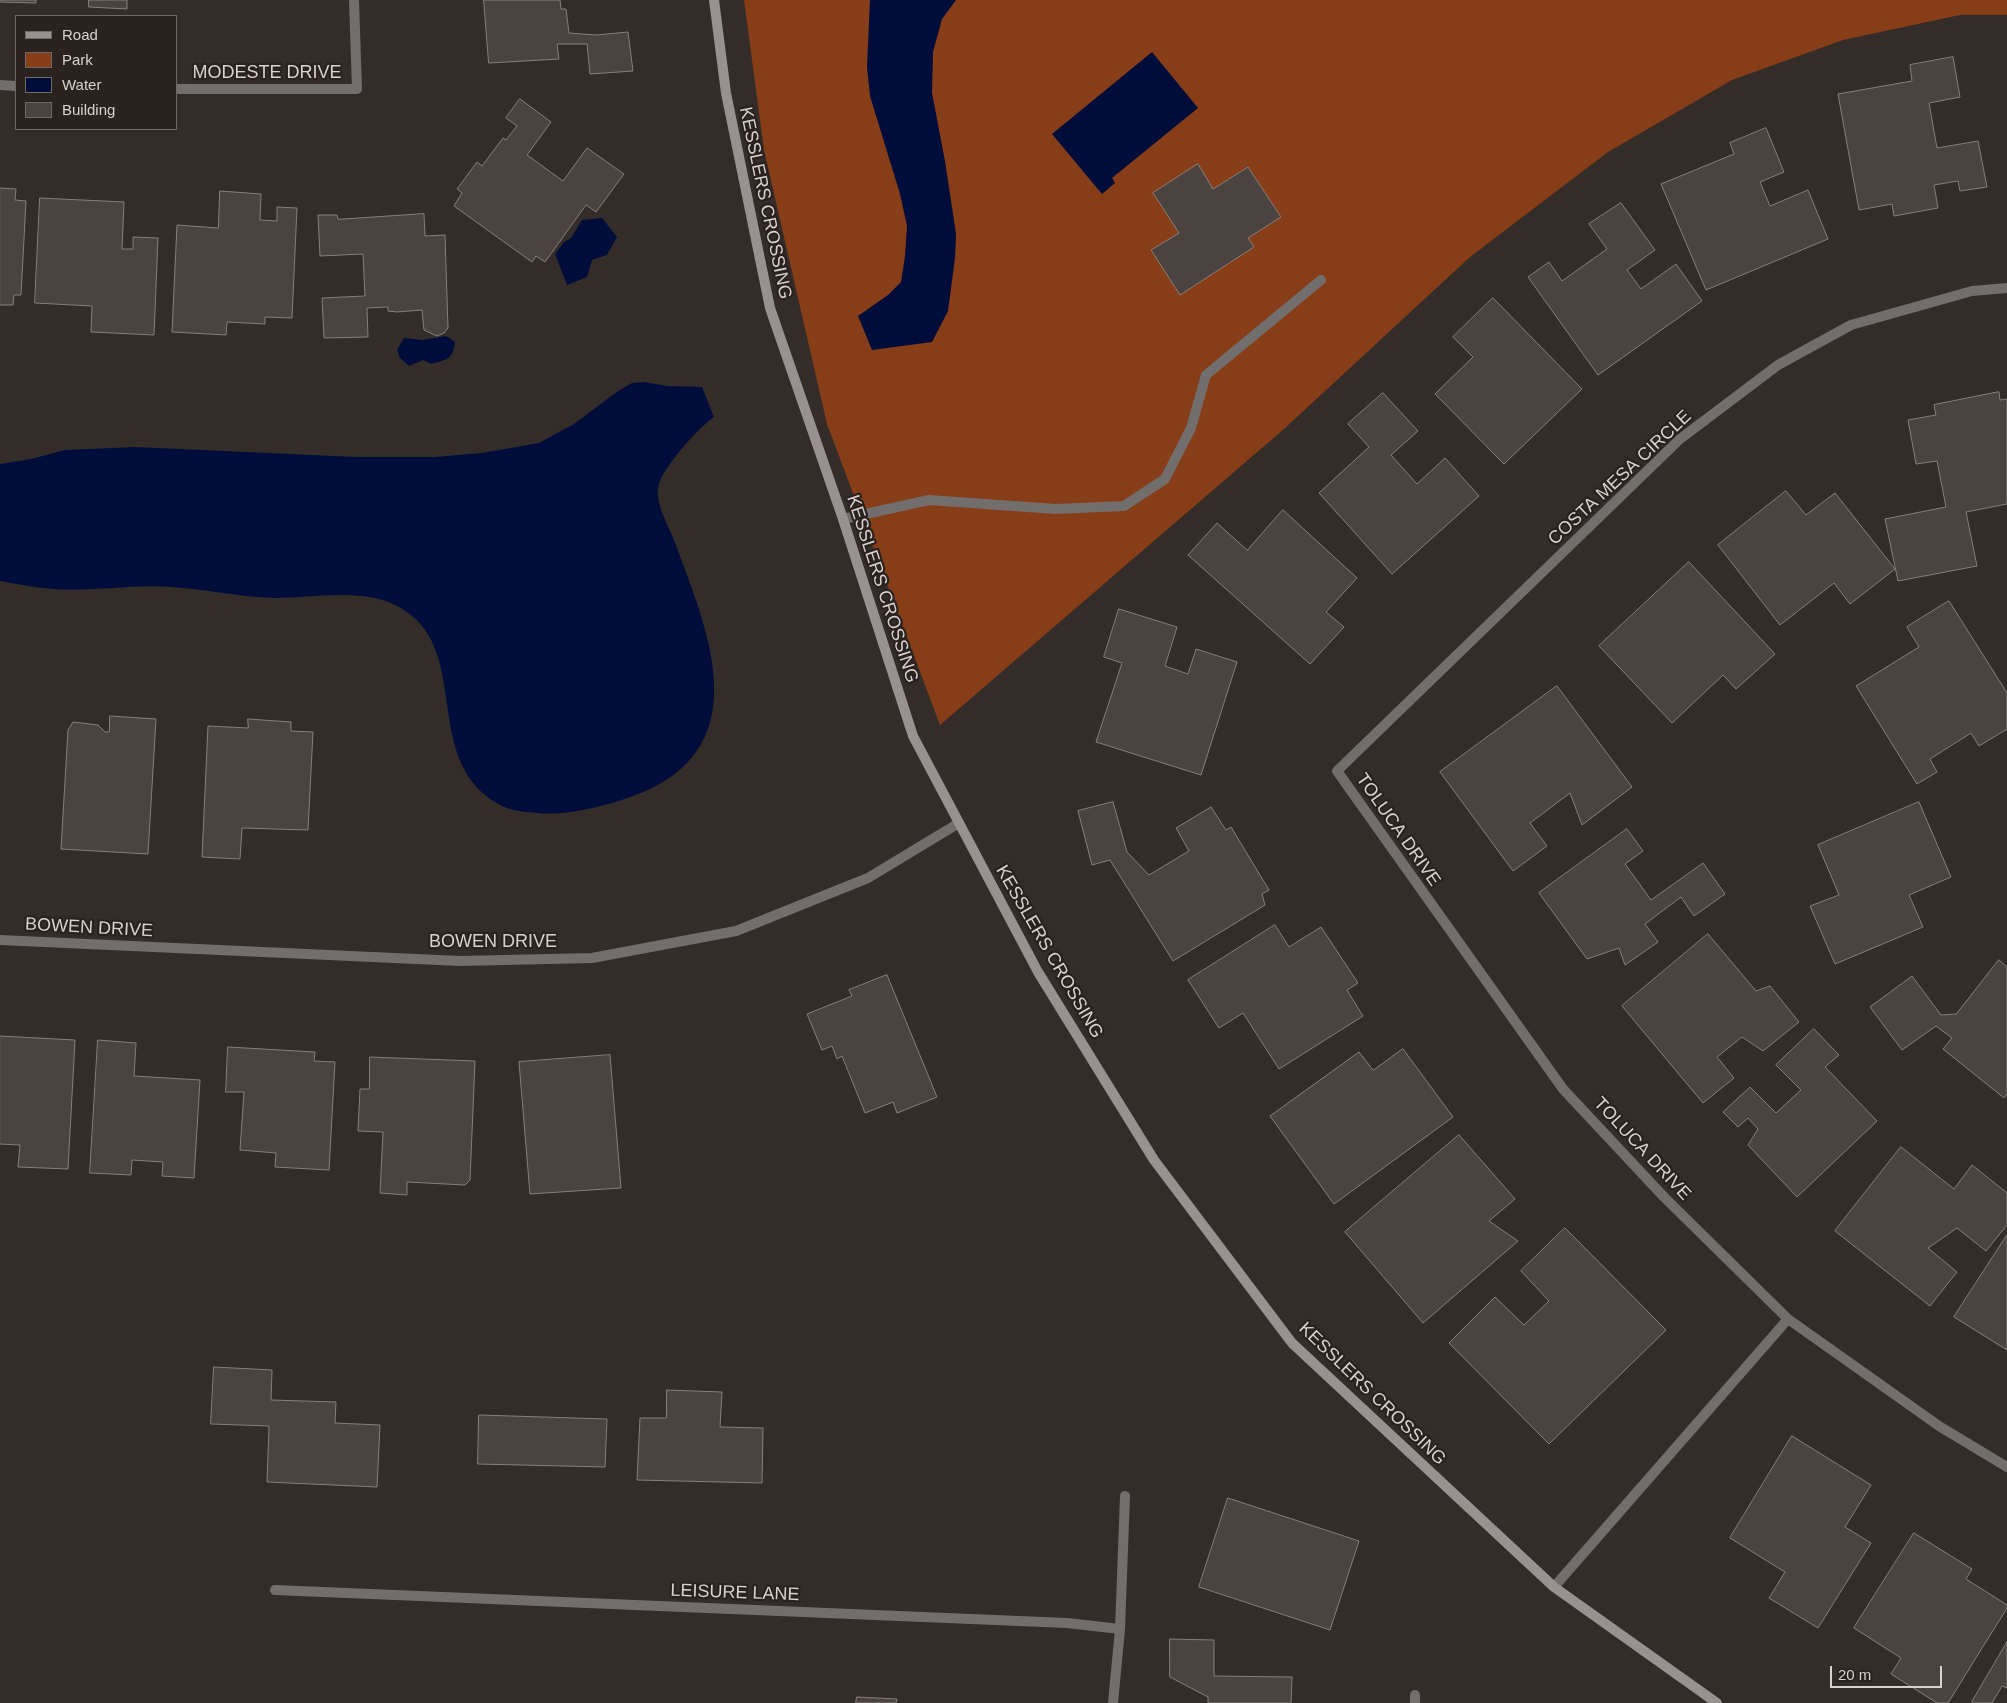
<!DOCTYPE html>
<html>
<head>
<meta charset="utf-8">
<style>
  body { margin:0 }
  #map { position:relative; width:2007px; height:1703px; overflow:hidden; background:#342c29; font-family:Helvetica,sans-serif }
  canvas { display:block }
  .legend { position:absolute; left:15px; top:15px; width:162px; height:115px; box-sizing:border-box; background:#2a221f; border:1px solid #6f6865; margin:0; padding:6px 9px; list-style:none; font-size:15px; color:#d7d1cf }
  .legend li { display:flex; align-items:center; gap:10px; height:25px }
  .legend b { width:25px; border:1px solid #6f6865 }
  .scale { position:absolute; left:1830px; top:1666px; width:112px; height:22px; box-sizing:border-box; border:2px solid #d7d1cf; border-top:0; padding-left:6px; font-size:15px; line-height:18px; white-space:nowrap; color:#d7d1cf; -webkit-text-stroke:4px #2a221f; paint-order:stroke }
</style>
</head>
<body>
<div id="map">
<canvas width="2007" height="1703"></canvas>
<ul class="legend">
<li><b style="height:6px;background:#999190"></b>Road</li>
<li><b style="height:14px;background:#873d17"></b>Park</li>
<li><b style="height:14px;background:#000d3a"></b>Water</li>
<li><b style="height:14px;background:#4b433f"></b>Building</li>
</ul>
<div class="scale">20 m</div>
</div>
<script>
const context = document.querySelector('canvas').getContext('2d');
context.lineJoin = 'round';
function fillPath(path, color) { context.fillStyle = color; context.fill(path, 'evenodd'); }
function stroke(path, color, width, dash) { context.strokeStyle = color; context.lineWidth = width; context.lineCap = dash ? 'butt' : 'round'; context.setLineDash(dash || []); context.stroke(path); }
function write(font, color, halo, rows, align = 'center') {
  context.font = font + ' Helvetica,sans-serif'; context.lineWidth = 4.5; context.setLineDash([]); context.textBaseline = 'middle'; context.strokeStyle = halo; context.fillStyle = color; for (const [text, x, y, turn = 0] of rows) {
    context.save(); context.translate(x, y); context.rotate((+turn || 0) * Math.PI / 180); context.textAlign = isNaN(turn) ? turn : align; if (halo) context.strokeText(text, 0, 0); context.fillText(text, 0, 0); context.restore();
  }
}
fillPath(new Path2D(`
  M 744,0 L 2007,0 L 2007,15 L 1960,15 L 1843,40 L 1732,80 L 1608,152 L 1470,257 L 1284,429 L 940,725 L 827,424 L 764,150 Z`), '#873d17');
fillPath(new Path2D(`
  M 870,0 L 956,0 L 942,19 L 933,52 L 932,93 L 945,161 L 956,234 L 955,258 L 948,311 L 932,342 L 872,350 L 858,316 L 888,295 L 901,282 L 905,256 L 907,226 L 900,194 L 870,96 L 867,67 Z
  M 1152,52 L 1198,108 L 1112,178 L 1115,183 L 1102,194 L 1052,134 Z
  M 602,218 L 617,237 L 607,255 L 592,260 L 587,277 L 567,285 L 555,254 L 564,242 L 571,238 L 582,220 Z
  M 446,336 L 455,342 C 453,359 447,360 431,364 L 423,360 L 409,366 L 400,358 L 397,350 L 404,338 L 423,340 Z
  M 645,382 L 667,386 L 702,387 L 714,417 C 699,427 660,470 658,488 C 656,506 668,524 674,540 C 703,620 756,733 656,786 C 628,801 569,817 538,813 C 527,812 512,811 502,806 C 416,762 477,644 395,605 C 360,588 312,598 274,598 C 239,597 205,589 171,587 C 132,584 93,592 54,589 C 36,588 18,584 0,581 L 0,464 L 31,459 L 65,450 L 135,447 L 356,457 L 435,457 L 482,453 L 539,443 L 574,424 L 618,391 L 632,383 Z`), '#000d3a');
const building = new Path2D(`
  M 0,0 L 36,0 L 36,3 L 0,2 Z
  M 89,0 L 127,0 L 127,9 L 89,7 Z
  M 484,0 L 560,0 L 561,9 L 566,9 L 569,33 L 596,35 L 628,32 L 633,71 L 590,74 L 587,44 L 557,44 L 559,59 L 489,63 Z
  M 1953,57 L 1960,97 L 1929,103 L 1937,148 L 1978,141 L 1987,187 L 1960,191 L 1958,181 L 1934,185 L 1938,208 L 1894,216 L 1892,204 L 1859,210 L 1838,94 L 1912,81 L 1910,65 Z
  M 520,99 L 551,122 L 527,155 L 563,181 L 587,148 L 624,174 L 596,212 L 586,205 L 545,262 L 536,256 L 532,262 L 454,206 L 462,193 L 457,189 L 477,162 L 482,166 L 503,138 L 506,140 L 517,126 L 506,118 Z
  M 1766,128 L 1784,172 L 1760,182 L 1770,206 L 1808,190 L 1828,239 L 1706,290 L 1661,184 L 1734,154 L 1730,143 Z
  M 1198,164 L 1213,189 L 1248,167 L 1281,217 L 1248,238 L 1254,247 L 1180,295 L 1151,250 L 1179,233 L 1153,193 Z
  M 0,188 L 16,189 L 15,200 L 26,201 L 21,295 L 14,295 L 13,305 L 0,305 Z
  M 220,191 L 261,194 L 260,220 L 277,221 L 277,207 L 297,208 L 292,318 L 265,317 L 265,324 L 227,322 L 226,335 L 172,332 L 177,225 L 218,228 Z
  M 40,198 L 124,202 L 122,249 L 133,249 L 133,237 L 158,238 L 154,335 L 91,332 L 92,306 L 35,303 Z
  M 1621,203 L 1655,250 L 1627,270 L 1641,289 L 1676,264 L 1702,301 L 1598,375 L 1528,277 L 1549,262 L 1562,281 L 1607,249 L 1589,224 Z
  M 424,214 L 425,236 L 445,235 L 448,328 L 444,333 L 437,336 L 424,330 L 422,310 L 397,312 L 388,311 L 388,307 L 367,308 L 368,337 L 324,338 L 322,298 L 365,296 L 363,254 L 320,256 L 318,215 L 337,215 L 338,219 Z
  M 1493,298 L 1582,389 L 1504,464 L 1435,394 L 1473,357 L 1453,337 Z
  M 1999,392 L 2000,400 L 2007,399 L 2007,504 L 1966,512 L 1977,566 L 1898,581 L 1885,519 L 1946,507 L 1937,461 L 1916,464 L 1908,420 L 1936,415 L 1934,405 Z
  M 1383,393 L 1418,431 L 1391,455 L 1417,484 L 1445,458 L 1479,496 L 1392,574 L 1319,493 L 1369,447 L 1348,424 Z
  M 1786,491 L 1806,515 L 1835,493 L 1895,569 L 1850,604 L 1834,583 L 1780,625 L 1718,545 Z
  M 1283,510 L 1357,578 L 1326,612 L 1344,627 L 1310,664 L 1188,555 L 1217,523 L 1247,550 Z
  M 1689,562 L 1775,654 L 1736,689 L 1723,675 L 1672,723 L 1599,646 Z
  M 1949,601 L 2007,693 L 2007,729 L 1979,746 L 1971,733 L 1930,759 L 1937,772 L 1917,784 L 1856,686 L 1919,647 L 1907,627 Z
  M 1119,609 L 1177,627 L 1165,666 L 1188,674 L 1196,649 L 1237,662 L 1201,775 L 1096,742 L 1122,663 L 1104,657 Z
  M 1557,686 L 1632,787 L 1582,825 L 1570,793 L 1530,823 L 1547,846 L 1513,871 L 1440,772 Z
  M 110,716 L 156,719 L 148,854 L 61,849 L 68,730 L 73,722 L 98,725 L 105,732 L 109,732 Z
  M 248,719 L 291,722 L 291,731 L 313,732 L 308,830 L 242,828 L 240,859 L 202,857 L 208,726 L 248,728 Z
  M 1113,802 L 1127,852 L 1149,875 L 1189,851 L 1176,828 L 1211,807 L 1226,830 L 1231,827 L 1269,890 L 1262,894 L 1265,905 L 1173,961 L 1110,860 L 1092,865 L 1078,811 Z
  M 1919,802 L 1951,877 L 1909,895 L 1923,927 L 1835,964 L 1810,906 L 1839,895 L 1818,845 Z
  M 1627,829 L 1643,851 L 1625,864 L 1651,900 L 1703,863 L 1725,894 L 1694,916 L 1681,897 L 1645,924 L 1658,942 L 1625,965 L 1619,948 L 1587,959 L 1539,893 Z
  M 1275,925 L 1289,947 L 1321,927 L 1358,983 L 1347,990 L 1363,1016 L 1279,1069 L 1243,1013 L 1219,1028 L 1188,980 Z
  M 1708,934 L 1756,991 L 1770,986 L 1799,1022 L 1763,1051 L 1742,1037 L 1717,1057 L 1734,1078 L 1703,1103 L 1622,1006 Z
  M 1999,960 L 2007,967 L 2007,1094 L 2004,1098 L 1943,1049 L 1952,1038 L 1936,1026 L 1902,1050 L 1870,1007 L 1912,976 L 1941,1015 L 1956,1014 Z
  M 887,975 L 937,1097 L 897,1113 L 893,1102 L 865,1113 L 842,1056 L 837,1059 L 832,1046 L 822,1050 L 807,1014 L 852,996 L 849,990 Z
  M 1814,1029 L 1839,1055 L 1825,1067 L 1877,1121 L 1797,1197 L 1748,1145 L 1758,1129 L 1748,1118 L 1738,1127 L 1723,1112 L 1750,1087 L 1776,1113 L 1801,1090 L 1776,1065 Z
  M 0,1036 L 75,1040 L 68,1169 L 18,1167 L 20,1145 L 0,1144 Z
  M 98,1040 L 136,1043 L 134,1076 L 200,1080 L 194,1178 L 162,1176 L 163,1162 L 132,1160 L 131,1175 L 90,1173 Z
  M 228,1047 L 315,1052 L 314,1061 L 335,1062 L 329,1170 L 275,1167 L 276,1153 L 240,1150 L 244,1092 L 226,1092 Z
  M 1403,1049 L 1453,1117 L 1334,1204 L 1270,1116 L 1359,1052 L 1373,1070 Z
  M 610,1055 L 621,1188 L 530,1194 L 519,1062 Z
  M 370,1057 L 475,1061 L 470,1180 L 465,1185 L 407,1182 L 407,1195 L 380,1193 L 383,1132 L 358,1131 L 360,1089 L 369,1089 Z
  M 1459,1135 L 1515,1199 L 1489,1221 L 1518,1241 L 1423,1323 L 1345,1232 Z
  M 1901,1147 L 1954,1189 L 1972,1165 L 2007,1193 L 2007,1225 L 1986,1251 L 1957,1228 L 1928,1248 L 1957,1272 L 1930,1306 L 1835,1231 Z
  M 1565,1228 L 1666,1330 L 1549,1444 L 1449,1343 L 1495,1297 L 1524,1325 L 1549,1301 L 1521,1271 Z
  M 2007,1235 L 2007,1350 L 1954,1317 Z
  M 214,1367 L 272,1370 L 271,1400 L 336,1402 L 335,1423 L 380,1425 L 377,1487 L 267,1482 L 269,1426 L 211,1424 Z
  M 667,1390 L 722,1392 L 720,1427 L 763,1428 L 762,1483 L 637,1480 L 640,1418 L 666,1418 Z
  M 479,1415 L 607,1419 L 605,1467 L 478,1464 Z
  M 1792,1436 L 1871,1485 L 1845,1527 L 1871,1543 L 1818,1628 L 1769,1598 L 1785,1572 L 1730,1538 Z
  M 1228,1498 L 1359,1541 L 1330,1630 L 1199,1587 Z
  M 1914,1533 L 1972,1569 L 1966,1579 L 2007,1605 L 2007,1608 L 1948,1703 L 1937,1703 L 1891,1674 L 1901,1658 L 1854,1628 Z
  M 1170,1639 L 1214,1640 L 1214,1676 L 1292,1677 L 1291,1703 L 1208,1703 L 1208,1697 L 1170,1677 Z
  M 2007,1642 L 2007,1688 L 2002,1686 L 1992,1703 L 1974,1703 L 1972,1702 Z
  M 857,1697 L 897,1699 L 896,1703 L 856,1703 Z`);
fillPath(building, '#4b433f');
stroke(building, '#887f7a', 1);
stroke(new Path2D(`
  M 843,519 L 929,500 L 1055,509 L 1124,506 L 1165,479 L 1191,428 L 1206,375 L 1321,280`), '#726e6d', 10);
stroke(new Path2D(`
  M 0,85 L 16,86
  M 176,89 L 357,89 L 354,0
  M 2007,288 L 1972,291 L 1851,325 L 1778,365 L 1680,439 L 1337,771 L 1563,1089 L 1664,1197 L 1788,1319 L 1939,1426 L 2007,1467
  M 0,940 L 460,961 L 592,958 L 736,931 L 868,878 L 959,823
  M 1554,1587 L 1788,1319
  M 275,1590 L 1067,1623 L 1120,1629 L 1113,1703
  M 1120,1629 L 1125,1496
  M 1415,1703 L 1415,1695`), '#726e6d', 10);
stroke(new Path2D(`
  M 714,0 L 726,93 L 770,308 L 843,519 L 913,736 L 1038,972 L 1154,1160 L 1292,1343 L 1554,1587 L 1717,1703`), '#999190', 10);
write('18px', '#d7d1cf', '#2a221f', [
  ["MODESTE DRIVE",267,73],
  ["KESSLERS CROSSING",765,203,78],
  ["COSTA MESA CIRCLE",1620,478,-43],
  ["KESSLERS CROSSING",882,589,72],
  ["TOLUCA DRIVE",1398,830,55],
  ["BOWEN DRIVE",89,928,3],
  ["BOWEN DRIVE",493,942],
  ["KESSLERS CROSSING",1049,952,60],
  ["TOLUCA DRIVE",1642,1149,47],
  ["KESSLERS CROSSING",1372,1394,44],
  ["LEISURE LANE",735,1593,2]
]);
</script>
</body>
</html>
